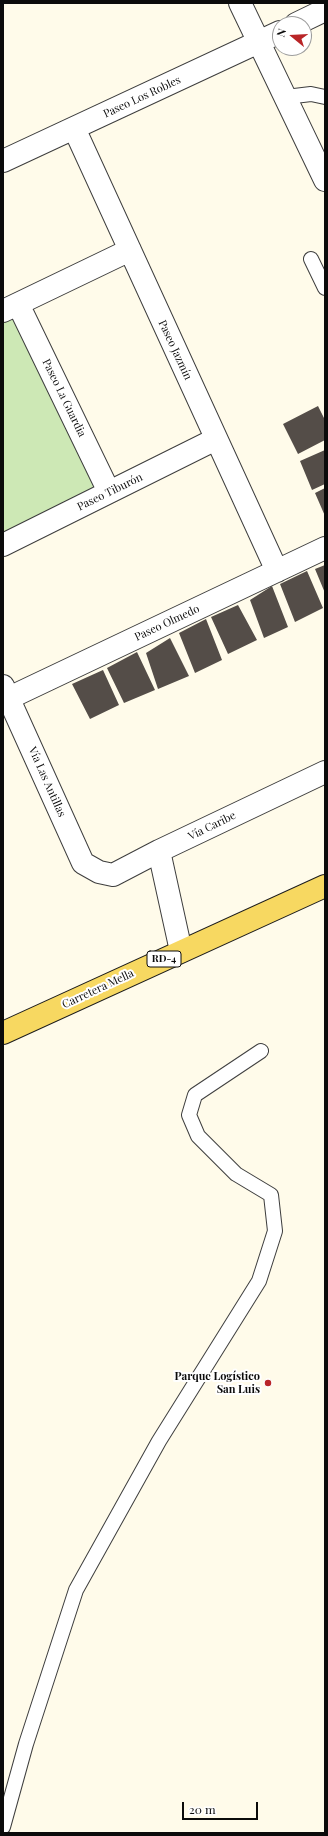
<!DOCTYPE html>
<html>
<head>
<meta charset="utf-8">
<style>
  body { margin:0 }
  #map { position:relative; width:328px; height:1836px; overflow:hidden; background:#fffbea; font-family:"Playfair Display",serif }
  canvas { display:block }
  .frame { position:absolute; inset:0; border:4px solid #0b0b0b; pointer-events:none }
  .north { position:absolute; left:272px; top:16px; width:40px; height:40px; box-sizing:border-box; background:#fff; border:1px solid #9d9d9d; border-radius:50%; rotate:288deg; font-size:11px; font-weight:700; line-height:16px; text-align:center; color:#0b0b0b }
  .north::after { content:''; display:block; margin:auto; width:14px; height:18px; background:#b92527; clip-path:polygon(50% 0,100% 100%,50% 72%,0 100%) }
  .scale { position:absolute; left:182px; top:1802px; width:76px; height:18px; box-sizing:border-box; border:2px solid #0b0b0b; border-top:0; padding-left:5px; font-size:12px; line-height:14px; white-space:nowrap; color:#0b0b0b; -webkit-text-stroke:3px #fff; paint-order:stroke }
</style>
</head>
<body>
<div id="map">
<canvas width="328" height="1836"></canvas>
<div class="frame"></div>
<div class="north">N</div>
<div class="scale">20 m</div>
</div>
<script>
const context = document.querySelector('canvas').getContext('2d');
context.lineJoin = 'round';
function fillPath(path, color) { context.fillStyle = color; context.fill(path, 'evenodd'); }
function stroke(path, color, width, dash) { context.strokeStyle = color; context.lineWidth = width; context.lineCap = dash ? 'butt' : 'round'; context.setLineDash(dash || []); context.stroke(path); }
function write(font, color, halo, rows, align = 'center') {
  context.font = font + ' "Playfair Display",serif'; context.lineWidth = 4; context.setLineDash([]); context.textBaseline = 'middle'; context.strokeStyle = halo; context.fillStyle = color; for (const [text, x, y, turn = 0] of rows) {
    context.save(); context.translate(x, y); context.rotate((+turn || 0) * Math.PI / 180); context.textAlign = isNaN(turn) ? turn : align; if (halo) context.strokeText(text, 0, 0); context.fillText(text, 0, 0); context.restore();
  }
}
fillPath(new Path2D(`
  M 18,304 L 109,492 L 3,535 L 3,311 Z`), '#cde8b5');
fillPath(new Path2D(`
  M 318,406 L 325,420 L 325,440 L 298,454 L 283,424 Z
  M 325,450 L 325,484 L 312,490 L 300,461 Z
  M 325,488 L 325,516 L 315,493 Z
  M 325,565 L 325,593 L 315,569 Z
  M 307,571 L 323,608 L 295,622 L 280,584 Z
  M 272,586 L 288,627 L 264,638 L 250,600 Z
  M 238,605 L 257,640 L 228,654 L 211,617 Z
  M 206,619 L 222,660 L 195,673 L 179,633 Z
  M 170,638 L 189,676 L 158,689 L 146,653 Z
  M 137,652 L 155,690 L 124,703 L 107,668 Z
  M 103,670 L 119,705 L 90,719 L 72,684 Z`), '#544d48');
const lane = new Path2D(`
  M 286,97 L 311,94 L 325,97
  M 311,259 L 325,288
  M 3,1827 L 26,1744 L 76,1590 L 159,1441 L 259,1281 L 275,1231 L 271,1195 L 236,1174 L 198,1136 L 189,1115 L 195,1095 L 261,1051`);
const street = new Path2D(`
  M 240,3 L 325,180
  M 296,24 L 325,10
  M 74,128 L 277,571
  M 3,161 L 280,32
  M 18,304 L 109,492
  M 3,311 L 130,250
  M 3,545 L 216,439
  M 3,686 L 83,863 L 99,872 L 113,875 L 159,851 L 325,772
  M 9,698 L 325,548
  M 159,851 L 181,951`);
const primary = new Path2D(`
  M 3,1033 L 325,886`);
stroke(lane, '#3e3e3e', 16);
stroke(street, '#3e3e3e', 24);
stroke(primary, '#1c1c1c', 24);
stroke(lane, '#fff', 14);
stroke(street, '#fff', 22);
stroke(primary, '#f7d861', 22);
for (const [x, y, r, color] of [
  [268,1383,4,"#b92527"]
]) { const dot = new Path2D(); dot.arc(x, y, r, 0, 2 * Math.PI); context.fillStyle = color; context.fill(dot); stroke(dot, '#fff', 1.5); }
for (const [x, y, w] of [
  [164,959,34]
]) { const box = new Path2D(); box.roundRect(x - w / 2, y - 8, w, 16, 3); context.fillStyle = '#fff'; context.fill(box); stroke(box, '#0b0b0b', 1); }
write('bold 10px', '#0b0b0b', null, [
  ["RD-4",164,959]
]);
write('11px', '#0b0b0b', '#fff', [
  ["Paseo Los Robles",142,97,-25],
  ["Paseo Jazmín",175,350,65],
  ["Paseo La Guardia",64,398,64],
  ["Paseo Tiburón",110,492,-26],
  ["Paseo Olmedo",167,623,-25],
  ["Vía Las Antillas",47,782,66],
  ["Vía Caribe",212,826,-26],
  ["Carretera Mella",98,989,-25]
]);
write('bold 11px', '#0b0b0b', '#fff', [
  ["Parque Logístico",260,1377],
  ["San Luis",260,1390]
], 'right');
</script>
</body>
</html>
